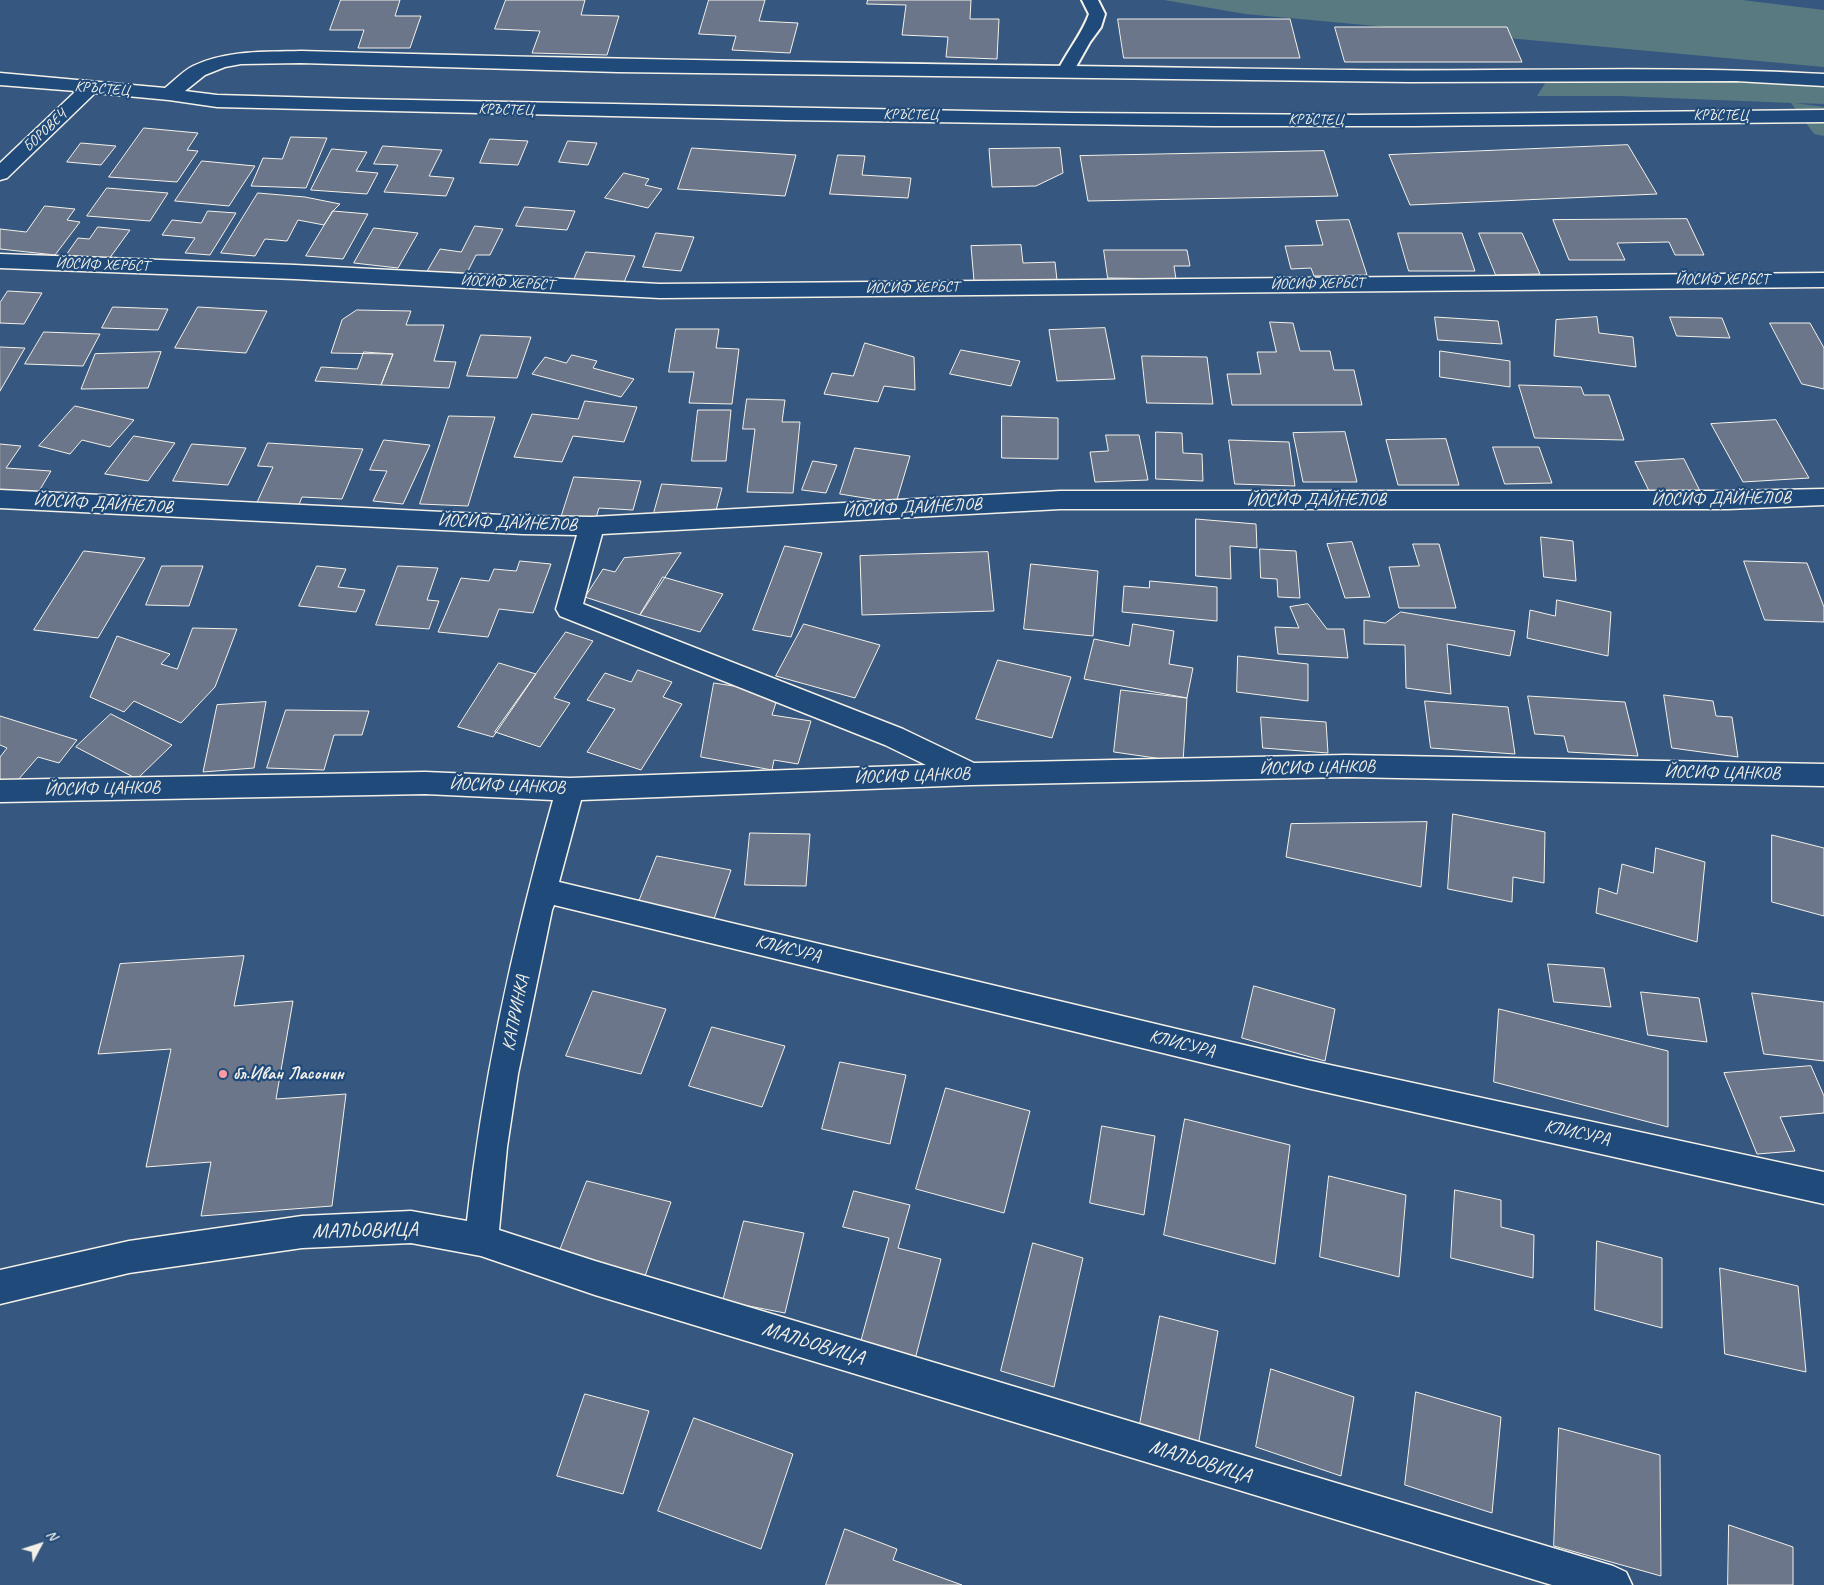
<!DOCTYPE html>
<html>
<head>
<meta charset="utf-8">
<style>
  body { margin:0 }
  #map { position:relative; width:1824px; height:1585px; overflow:hidden; background:#36577f; font-family:Caveat,sans-serif }
  canvas { display:block }
  .north { position:absolute; left:15px; top:1520px; width:50px; height:50px; -webkit-text-stroke:4px #1f4a7a; paint-order:stroke; rotate:50deg; font-size:14px; font-weight:700; line-height:20px; text-align:center; color:#f4f1e8 }
  .north::after { content:''; display:block; margin:auto; width:18px; height:22px; background:#f4f1e8; clip-path:polygon(50% 0,100% 100%,50% 72%,0 100%) }
</style>
</head>
<body>
<div id="map">
<canvas width="1824" height="1585"></canvas>
<div class="north">N</div>
</div>
<script>
const context = document.querySelector('canvas').getContext('2d');
context.lineJoin = 'round';
function fillPath(path, color) { context.fillStyle = color; context.fill(path, 'evenodd'); }
function stroke(path, color, width, dash) { context.strokeStyle = color; context.lineWidth = width; context.lineCap = dash ? 'butt' : 'round'; context.setLineDash(dash || []); context.stroke(path); }
function write(font, color, halo, rows, align = 'center') {
  context.font = font + ' Caveat,sans-serif'; context.lineWidth = 4.5; context.setLineDash([]); context.textBaseline = 'middle'; context.strokeStyle = halo; context.fillStyle = color; for (const [text, x, y, turn = 0] of rows) {
    context.save(); context.translate(x, y); context.rotate((+turn || 0) * Math.PI / 180); context.textAlign = isNaN(turn) ? turn : align; if (halo) context.strokeText(text, 0, 0); context.fillText(text, 0, 0); context.restore();
  }
}
fillPath(new Path2D(`
  M 1164,0 L 1742,0 L 1824,10 L 1824,67 L 1245,14 Z
  M 1549,77 L 1769,79 L 1824,84 L 1824,104 L 1795,103 L 1824,107 L 1824,136 L 1814,134 L 1791,103 L 1619,96 L 1537,96 Z`), '#587a80');
const building = new Path2D(`
  M 341,0 L 400,0 L 395,16 L 421,16 L 410,48 L 358,48 L 364,30 L 330,30 Z
  M 506,0 L 585,0 L 581,15 L 619,16 L 607,55 L 532,53 L 540,31 L 495,29 Z
  M 709,0 L 765,0 L 759,21 L 798,23 L 790,53 L 732,50 L 736,36 L 699,34 Z
  M 868,0 L 971,0 L 970,19 L 999,19 L 997,59 L 946,57 L 948,37 L 902,35 L 906,5 L 867,4 Z
  M 1118,19 L 1290,19 L 1300,58 L 1124,58 Z
  M 1335,27 L 1507,27 L 1522,62 L 1345,62 Z
  M 144,128 L 198,133 L 187,150 L 198,151 L 177,182 L 109,177 Z
  M 291,137 L 327,138 L 306,188 L 251,186 L 263,158 L 282,159 Z
  M 490,139 L 528,141 L 518,165 L 480,163 Z
  M 568,141 L 597,143 L 588,165 L 559,162 Z
  M 81,143 L 116,146 L 101,165 L 67,162 Z
  M 1628,145 L 1657,194 L 1410,205 L 1389,155 Z
  M 383,146 L 442,150 L 429,176 L 454,178 L 446,196 L 384,192 L 398,165 L 374,164 Z
  M 692,148 L 796,155 L 785,196 L 678,189 Z
  M 1060,148 L 1063,173 L 1036,186 L 992,187 L 989,149 Z
  M 332,149 L 367,152 L 356,171 L 378,173 L 367,194 L 311,190 Z
  M 1324,151 L 1338,196 L 1088,201 L 1080,156 Z
  M 838,155 L 865,156 L 862,175 L 911,178 L 908,198 L 830,194 Z
  M 202,161 L 255,166 L 229,206 L 175,201 Z
  M 624,173 L 649,179 L 645,185 L 662,189 L 648,208 L 605,198 Z
  M 107,188 L 168,193 L 150,221 L 87,216 Z
  M 258,193 L 305,197 L 340,204 L 333,211 L 324,225 L 298,220 L 287,241 L 265,239 L 255,256 L 221,253 Z
  M 45,206 L 75,209 L 67,220 L 80,222 L 55,255 L 0,249 L 0,229 L 26,232 Z
  M 525,207 L 575,211 L 567,230 L 516,226 Z
  M 208,211 L 236,213 L 210,255 L 185,253 L 195,238 L 162,235 L 172,220 L 201,223 Z
  M 333,211 L 368,214 L 343,259 L 306,256 Z
  M 1687,219 L 1704,255 L 1675,255 L 1669,242 L 1617,243 L 1625,260 L 1569,260 L 1553,220 Z
  M 1349,220 L 1367,275 L 1314,276 L 1311,268 L 1291,269 L 1285,246 L 1323,245 L 1316,221 Z
  M 475,226 L 503,229 L 490,255 L 476,255 L 465,277 L 426,273 L 440,249 L 461,252 Z
  M 98,227 L 130,230 L 109,259 L 66,255 L 78,238 L 89,239 Z
  M 374,228 L 418,233 L 398,268 L 354,263 Z
  M 656,233 L 694,237 L 681,271 L 643,267 Z
  M 1398,233 L 1462,233 L 1475,271 L 1409,271 Z
  M 1479,233 L 1522,233 L 1540,274 L 1496,275 Z
  M 1021,245 L 1023,263 L 1055,262 L 1057,280 L 974,281 L 971,246 Z
  M 1104,250 L 1187,250 L 1190,266 L 1174,266 L 1176,279 L 1108,278 Z
  M 586,252 L 635,256 L 622,287 L 573,282 Z
  M 8,291 L 42,293 L 24,324 L 0,323 L 0,303 Z
  M 113,307 L 168,309 L 158,330 L 102,328 Z
  M 198,307 L 267,311 L 246,353 L 175,348 Z
  M 357,310 L 411,311 L 406,325 L 444,325 L 434,361 L 456,362 L 449,388 L 381,385 L 393,354 L 331,353 L 342,320 Z
  M 1435,317 L 1498,321 L 1502,344 L 1438,340 Z
  M 1597,317 L 1599,333 L 1633,337 L 1636,367 L 1554,356 L 1556,320 Z
  M 1670,317 L 1722,318 L 1730,338 L 1677,336 Z
  M 1270,322 L 1293,323 L 1300,351 L 1330,351 L 1334,370 L 1354,370 L 1362,405 L 1232,405 L 1227,374 L 1261,374 L 1257,352 L 1276,352 Z
  M 1770,323 L 1810,323 L 1824,348 L 1824,389 L 1802,384 Z
  M 1105,328 L 1115,379 L 1057,381 L 1049,330 Z
  M 676,329 L 719,329 L 716,348 L 739,349 L 732,404 L 689,403 L 694,372 L 669,372 Z
  M 44,332 L 100,334 L 83,366 L 25,364 Z
  M 481,335 L 531,337 L 517,378 L 467,376 Z
  M 865,343 L 914,357 L 915,390 L 884,386 L 878,402 L 824,394 L 832,373 L 853,376 Z
  M 0,347 L 25,348 L 0,391 Z
  M 961,350 L 1020,361 L 1011,386 L 950,374 Z
  M 1440,351 L 1510,361 L 1510,387 L 1440,377 Z
  M 161,352 L 148,388 L 81,389 L 95,354 Z
  M 364,352 L 393,354 L 381,385 L 315,381 L 321,367 L 357,369 Z
  M 572,355 L 597,361 L 593,368 L 634,379 L 621,397 L 532,374 L 545,357 L 566,363 Z
  M 1142,356 L 1207,357 L 1213,404 L 1147,403 Z
  M 1519,385 L 1581,387 L 1584,395 L 1609,395 L 1624,440 L 1535,438 Z
  M 747,399 L 785,400 L 782,422 L 800,422 L 793,493 L 747,492 L 755,429 L 743,429 Z
  M 585,401 L 637,407 L 624,442 L 573,436 L 562,462 L 514,457 L 532,414 L 578,419 Z
  M 75,406 L 134,420 L 110,447 L 82,440 L 70,454 L 39,446 Z
  M 698,410 L 731,410 L 726,461 L 692,461 Z
  M 449,416 L 495,417 L 468,506 L 420,504 Z
  M 1002,416 L 1058,418 L 1058,459 L 1002,458 Z
  M 1776,420 L 1809,478 L 1743,482 L 1711,424 Z
  M 1156,432 L 1182,433 L 1183,453 L 1202,454 L 1203,481 L 1156,479 Z
  M 1345,432 L 1357,482 L 1303,482 L 1293,433 Z
  M 1106,435 L 1139,435 L 1148,480 L 1095,482 L 1090,452 L 1108,451 Z
  M 134,436 L 175,443 L 148,481 L 105,474 Z
  M 1446,439 L 1459,485 L 1398,485 L 1386,440 Z
  M 384,440 L 430,445 L 403,504 L 373,501 L 387,471 L 370,470 Z
  M 1229,440 L 1289,442 L 1295,486 L 1235,484 Z
  M 268,443 L 363,449 L 342,499 L 302,497 L 296,512 L 254,509 L 273,467 L 258,466 Z
  M 0,444 L 21,446 L 6,468 L 51,471 L 35,498 L 0,494 Z
  M 192,444 L 246,448 L 228,485 L 173,481 Z
  M 1493,447 L 1539,447 L 1552,483 L 1505,484 Z
  M 855,448 L 910,456 L 896,503 L 840,494 Z
  M 1684,459 L 1700,491 L 1650,493 L 1635,462 Z
  M 813,461 L 837,465 L 826,493 L 802,490 Z
  M 574,477 L 641,481 L 633,510 L 599,508 L 595,521 L 561,518 Z
  M 662,484 L 722,488 L 714,518 L 654,513 Z
  M 1196,519 L 1256,524 L 1257,548 L 1230,546 L 1231,579 L 1196,576 Z
  M 1541,537 L 1573,541 L 1576,581 L 1544,577 Z
  M 1352,542 L 1370,597 L 1345,598 L 1327,544 Z
  M 1413,544 L 1439,544 L 1456,608 L 1399,608 L 1389,567 L 1419,566 Z
  M 785,546 L 822,553 L 791,637 L 753,630 Z
  M 1260,549 L 1296,551 L 1300,598 L 1278,597 L 1277,579 L 1261,578 Z
  M 84,551 L 145,558 L 98,638 L 34,630 Z
  M 988,552 L 994,611 L 862,615 L 860,556 Z
  M 681,553 L 640,615 L 585,597 L 603,569 L 615,572 L 624,558 Z
  M 520,561 L 551,564 L 533,613 L 499,609 L 488,637 L 438,632 L 461,578 L 489,581 L 494,569 L 516,571 Z
  M 1744,561 L 1807,563 L 1824,607 L 1824,622 L 1765,620 Z
  M 1031,564 L 1098,571 L 1093,636 L 1024,629 Z
  M 162,566 L 203,566 L 189,606 L 146,605 Z
  M 317,566 L 346,569 L 338,587 L 365,590 L 356,612 L 299,606 Z
  M 398,566 L 438,568 L 427,600 L 439,601 L 429,629 L 376,625 Z
  M 663,577 L 723,594 L 700,632 L 640,615 Z
  M 1150,581 L 1217,587 L 1217,621 L 1122,612 L 1124,586 L 1149,588 Z
  M 1557,600 L 1611,612 L 1608,656 L 1527,638 L 1530,610 L 1555,616 Z
  M 1308,604 L 1327,629 L 1344,629 L 1348,658 L 1278,654 L 1275,627 L 1299,628 L 1290,607 Z
  M 1401,612 L 1515,631 L 1510,656 L 1447,644 L 1451,694 L 1406,688 L 1405,645 L 1364,644 L 1364,620 L 1385,623 Z
  M 804,624 L 880,645 L 855,698 L 776,676 Z
  M 1133,624 L 1174,631 L 1169,664 L 1193,668 L 1187,698 L 1084,679 L 1094,639 L 1129,646 Z
  M 193,628 L 237,629 L 215,687 L 181,723 L 134,701 L 124,712 L 90,697 L 117,636 L 170,654 L 161,664 L 177,669 Z
  M 566,632 L 593,641 L 554,698 L 570,703 L 540,747 L 495,732 Z
  M 1238,656 L 1308,664 L 1308,701 L 1237,692 Z
  M 998,660 L 1071,677 L 1052,738 L 976,719 Z
  M 499,663 L 536,674 L 493,737 L 458,727 Z
  M 638,670 L 672,682 L 663,697 L 682,704 L 641,770 L 587,752 L 615,709 L 587,700 L 605,673 L 631,682 Z
  M 714,683 L 779,693 L 772,715 L 811,721 L 798,764 L 774,760 L 772,770 L 701,757 Z
  M 1121,690 L 1187,698 L 1183,762 L 1114,752 Z
  M 1664,695 L 1713,701 L 1716,716 L 1732,717 L 1738,757 L 1672,748 Z
  M 1528,696 L 1625,702 L 1638,756 L 1568,752 L 1564,736 L 1535,734 Z
  M 1425,701 L 1508,707 L 1515,754 L 1431,748 Z
  M 266,702 L 254,768 L 203,772 L 217,705 Z
  M 286,710 L 369,711 L 362,735 L 334,735 L 324,770 L 267,768 Z
  M 111,714 L 172,745 L 137,779 L 76,747 Z
  M 0,716 L 77,740 L 59,763 L 38,757 L 11,788 L 0,785 L 0,757 L 7,748 L 0,745 Z
  M 1261,717 L 1326,722 L 1328,753 L 1263,748 Z
  M 1453,814 L 1545,832 L 1544,883 L 1513,877 L 1512,902 L 1448,889 Z
  M 1427,822 L 1421,887 L 1286,857 L 1291,824 Z
  M 750,833 L 810,834 L 806,886 L 745,885 Z
  M 1772,835 L 1824,848 L 1824,916 L 1772,902 Z
  M 1656,848 L 1705,862 L 1697,942 L 1596,913 L 1599,888 L 1617,894 L 1622,864 L 1653,873 Z
  M 657,856 L 731,870 L 714,919 L 638,904 Z
  M 244,956 L 234,1006 L 293,1001 L 276,1099 L 346,1094 L 332,1206 L 201,1216 L 211,1162 L 146,1167 L 171,1049 L 98,1054 L 120,964 Z
  M 1548,964 L 1604,968 L 1611,1007 L 1554,1002 Z
  M 1254,986 L 1335,1009 L 1325,1061 L 1242,1038 Z
  M 593,991 L 666,1009 L 641,1074 L 566,1056 Z
  M 1641,992 L 1699,998 L 1707,1042 L 1648,1035 Z
  M 1752,993 L 1824,1002 L 1824,1061 L 1764,1054 Z
  M 1499,1009 L 1668,1051 L 1668,1127 L 1494,1082 Z
  M 712,1027 L 785,1046 L 762,1107 L 689,1086 Z
  M 840,1062 L 906,1075 L 890,1144 L 822,1129 Z
  M 1811,1066 L 1824,1096 L 1824,1113 L 1780,1117 L 1795,1151 L 1757,1154 L 1724,1073 Z
  M 946,1088 L 1030,1111 L 1004,1213 L 916,1189 Z
  M 1185,1119 L 1290,1145 L 1275,1264 L 1164,1235 Z
  M 1102,1126 L 1155,1136 L 1144,1215 L 1090,1203 Z
  M 1329,1176 L 1406,1195 L 1399,1277 L 1320,1257 Z
  M 587,1181 L 671,1202 L 643,1282 L 557,1258 Z
  M 1455,1190 L 1501,1200 L 1501,1227 L 1534,1235 L 1533,1278 L 1451,1258 Z
  M 854,1191 L 910,1205 L 898,1248 L 941,1259 L 912,1371 L 857,1355 L 889,1238 L 843,1227 Z
  M 744,1221 L 804,1233 L 785,1313 L 723,1301 Z
  M 1597,1241 L 1662,1258 L 1662,1328 L 1595,1310 Z
  M 1033,1243 L 1083,1258 L 1054,1387 L 1001,1371 Z
  M 1720,1268 L 1798,1286 L 1806,1372 L 1725,1354 Z
  M 1160,1316 L 1218,1331 L 1197,1452 L 1138,1435 Z
  M 1271,1369 L 1354,1397 L 1341,1476 L 1256,1447 Z
  M 1416,1392 L 1501,1417 L 1492,1513 L 1405,1485 Z
  M 585,1394 L 649,1411 L 623,1494 L 557,1476 Z
  M 694,1418 L 793,1454 L 761,1549 L 658,1511 Z
  M 1559,1428 L 1660,1455 L 1661,1576 L 1554,1546 Z
  M 1729,1525 L 1793,1547 L 1793,1585 L 1728,1585 Z
  M 845,1529 L 897,1549 L 893,1560 L 962,1585 L 826,1585 Z`);
fillPath(building, '#6b768a');
stroke(building, '#f4f1e8', 1);
const lane = new Path2D(`
  M 1082,0 L 1098,0 L 1105,14 L 1101,27 L 1090,42 L 1072,74 L 1060,74 L 1058,70 C 1067,52 1083,32 1089,14 Z`);
const street = new Path2D(`
  M 301,51 C 650,61 1000,65 1350,70 C 1508,72 1666,65 1824,74 L 1824,86 L 1736,81 L 1410,82 L 618,72 L 301,63 L 241,64 L 225,67 L 205,75 L 185,91 L 217,95 L 359,99 L 1071,113 L 1356,115 L 1824,110 L 1824,122 L 1414,126 L 1214,126 L 786,120 L 217,107 L 169,100 L 95,93 L 7,178 L 0,180 L 0,163 L 76,91 L 0,85 L 0,73 L 165,88 C 174,81 183,71 193,66 C 227,50 264,52 301,51 Z
  M 0,254 L 295,265 L 660,284 L 1824,273 L 1824,287 L 660,298 L 295,279 L 0,268 Z
  M 1824,489 L 1824,505 L 1728,509 L 1060,509 L 602,534 L 583,604 L 903,729 L 974,763 L 1346,755 L 1824,764 L 1824,786 L 1346,777 L 971,785 L 581,800 L 559,882 L 1307,1060 L 1824,1172 L 1824,1204 L 1307,1088 L 554,905 L 552,910 L 518,1074 L 507,1147 L 499,1230 L 595,1261 L 1613,1566 L 1626,1572 L 1632,1585 L 1552,1585 L 595,1295 L 481,1256 L 411,1243 L 302,1248 L 129,1273 L 0,1304 L 0,1270 L 129,1241 L 302,1216 L 411,1211 L 467,1221 C 483,1078 514,938 553,800 L 425,794 L 0,802 L 0,780 L 425,772 L 570,778 L 926,765 L 885,745 L 560,616 L 556,609 L 577,535 L 523,534 L 0,508 L 0,490 L 523,516 L 592,517 L 1060,491 L 1728,491 Z`);
stroke(lane, '#f4f1e8', 4);
stroke(street, '#f4f1e8', 3);
fillPath(lane, '#1f4a7a');
fillPath(street, '#1f4a7a');
for (const [x, y, r, color] of [
  [223,1074,5,"#ff9aa2"]
]) { const dot = new Path2D(); dot.arc(x, y, r, 0, 2 * Math.PI); context.fillStyle = color; context.fill(dot); stroke(dot, '#1f4a7a', 2); }
write('15px', '#f4f1e8', '#1f4a7a', [
  ["КРЪСТЕЦ",102,89,5],
  ["КРЪСТЕЦ",506,110,2],
  ["КРЪСТЕЦ",911,115,1],
  ["КРЪСТЕЦ",1721,116],
  ["КРЪСТЕЦ",1316,120,1],
  ["БОРОВЕЧ",45,131,-44],
  ["ЙОСИФ ХЕРБСТ",102,265,2],
  ["ЙОСИФ ХЕРБСТ",1722,280],
  ["ЙОСИФ ХЕРБСТ",507,283,3],
  ["ЙОСИФ ХЕРБСТ",1317,284,-1],
  ["ЙОСИФ ХЕРБСТ",912,288,-1]
]);
write('18px', '#f4f1e8', '#1f4a7a', [
  ["ЙОСИФ ДАЙНЕЛОВ",1721,499,-1],
  ["ЙОСИФ ДАЙНЕЛОВ",1316,500],
  ["ЙОСИФ ДАЙНЕЛОВ",103,504,3],
  ["ЙОСИФ ДАЙНЕЛОВ",912,508,-3],
  ["ЙОСИФ ДАЙНЕЛОВ",507,523,2],
  ["ЙОСИФ ЦАНКОВ",1317,768,-1],
  ["ЙОСИФ ЦАНКОВ",1722,773,1],
  ["ЙОСИФ ЦАНКОВ",912,776,-2],
  ["ЙОСИФ ЦАНКОВ",507,786,2],
  ["ЙОСИФ ЦАНКОВ",102,789,-1],
  ["КЛИСУРА",788,949,14],
  ["КАПРИНКА",516,1013,-79],
  ["КЛИСУРА",1182,1044,14],
  ["КЛИСУРА",1577,1133,12]
]);
write('bold 18px', '#f4f1e8', '#1f4a7a', [
  ["бл.Иван Ласонин",233,1074]
], 'left');
write('21px', '#f4f1e8', '#1f4a7a', [
  ["МАЛЬОВИЦА",365,1231,-1],
  ["МАЛЬОВИЦА",813,1344,17],
  ["МАЛЬОВИЦА",1200,1462,17]
]);
</script>
</body>
</html>
